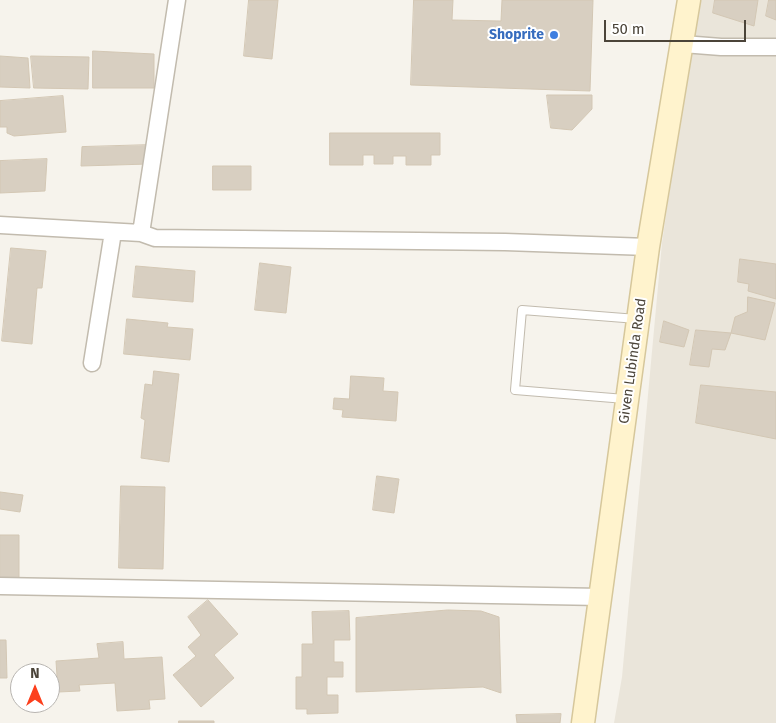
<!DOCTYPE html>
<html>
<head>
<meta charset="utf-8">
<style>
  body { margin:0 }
  #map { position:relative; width:776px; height:723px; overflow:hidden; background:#f6f3ec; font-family:"Fira Sans",sans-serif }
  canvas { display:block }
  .north { position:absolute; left:10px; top:663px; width:50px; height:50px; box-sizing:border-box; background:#fff; border:1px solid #b7b4b0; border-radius:50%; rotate:0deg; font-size:14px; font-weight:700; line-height:20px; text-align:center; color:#4b4439 }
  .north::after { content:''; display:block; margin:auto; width:18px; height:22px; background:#fc3f1d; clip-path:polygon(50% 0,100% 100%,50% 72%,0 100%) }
  .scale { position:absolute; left:604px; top:20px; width:142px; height:22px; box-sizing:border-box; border:2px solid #4b4439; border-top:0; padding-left:6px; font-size:15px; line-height:18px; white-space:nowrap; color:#4b4439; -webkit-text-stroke:4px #fff; paint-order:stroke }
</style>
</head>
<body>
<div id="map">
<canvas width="776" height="723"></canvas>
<div class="north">N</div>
<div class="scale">50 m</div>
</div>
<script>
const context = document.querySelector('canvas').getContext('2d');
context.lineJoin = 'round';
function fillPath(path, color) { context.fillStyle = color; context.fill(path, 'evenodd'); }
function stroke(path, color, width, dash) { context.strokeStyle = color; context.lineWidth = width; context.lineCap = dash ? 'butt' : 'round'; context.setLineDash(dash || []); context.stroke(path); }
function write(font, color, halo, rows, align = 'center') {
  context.font = font + ' "Fira Sans",sans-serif'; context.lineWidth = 4; context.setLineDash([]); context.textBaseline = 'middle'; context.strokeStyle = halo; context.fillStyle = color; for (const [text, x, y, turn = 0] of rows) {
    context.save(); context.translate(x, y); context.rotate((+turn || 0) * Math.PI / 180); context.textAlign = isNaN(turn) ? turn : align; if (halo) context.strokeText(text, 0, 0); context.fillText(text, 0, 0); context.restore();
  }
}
fillPath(new Path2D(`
  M 697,0 L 776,0 L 776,723 L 614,723 L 622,677 L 662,243 Z`), '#eae5da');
const building = new Path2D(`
  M 249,0 L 278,0 L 272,59 L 244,56 Z
  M 414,0 L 453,0 L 452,20 L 501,21 L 502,0 L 593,0 L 590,91 L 411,85 Z
  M 715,0 L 758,0 L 754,26 L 713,13 Z
  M 769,0 L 776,0 L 776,20 L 766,16 Z
  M 93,51 L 154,54 L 154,88 L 93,88 Z
  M 0,56 L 28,58 L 30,88 L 0,87 Z
  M 31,56 L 89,57 L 88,89 L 34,88 Z
  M 547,95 L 592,95 L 592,109 L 572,130 L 551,128 Z
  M 63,96 L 66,132 L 14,136 L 7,133 L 7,127 L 0,127 L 0,101 Z
  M 330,133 L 440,133 L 440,155 L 431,155 L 431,165 L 406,165 L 406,156 L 393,156 L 393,164 L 374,164 L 374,155 L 363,155 L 363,165 L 330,165 Z
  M 150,145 L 149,164 L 81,166 L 82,147 Z
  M 47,159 L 45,191 L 0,193 L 0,161 Z
  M 213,166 L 251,166 L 251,190 L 213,190 Z
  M 11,248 L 46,251 L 42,288 L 37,288 L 32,344 L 2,341 Z
  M 740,259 L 776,264 L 776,299 L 748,291 L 749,284 L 738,282 Z
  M 260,263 L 291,267 L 286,313 L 255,310 Z
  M 136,266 L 195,271 L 193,302 L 133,297 Z
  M 748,297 L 775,303 L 765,340 L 731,333 L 735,317 L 747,312 Z
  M 127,319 L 168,323 L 167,327 L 193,329 L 190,360 L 124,354 Z
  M 664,321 L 689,330 L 684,347 L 660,342 Z
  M 696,330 L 731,333 L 725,350 L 712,349 L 709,367 L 690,365 Z
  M 154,371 L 179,374 L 169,462 L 141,458 L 145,420 L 141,418 L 145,384 L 152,385 Z
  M 351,376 L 384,378 L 383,391 L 398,392 L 396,421 L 342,417 L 343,410 L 333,409 L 334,398 L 349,399 Z
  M 701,385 L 776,392 L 776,439 L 696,423 Z
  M 377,476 L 399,479 L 394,513 L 373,510 Z
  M 121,486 L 165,487 L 163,569 L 119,568 Z
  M 0,492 L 23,495 L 20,512 L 0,509 Z
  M 0,535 L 19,535 L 19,584 L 0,584 Z
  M 208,600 L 238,634 L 214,655 L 234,678 L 201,707 L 173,675 L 196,656 L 188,647 L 201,635 L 188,617 Z
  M 448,610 L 481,611 L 499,617 L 501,693 L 483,687 L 356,692 L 356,618 Z
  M 349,611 L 350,640 L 334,640 L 334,662 L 343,662 L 343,677 L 327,677 L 327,695 L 338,695 L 338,713 L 307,714 L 307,709 L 296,709 L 296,677 L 302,677 L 302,644 L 313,644 L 312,612 Z
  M 0,640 L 6,640 L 7,678 L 0,678 Z
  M 123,642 L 124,659 L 162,657 L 165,699 L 149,700 L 150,709 L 117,711 L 115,683 L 79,685 L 80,691 L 58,692 L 56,661 L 99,658 L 97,644 Z
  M 561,714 L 560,723 L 517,723 L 516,715 Z
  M 179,721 L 214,721 L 214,723 L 179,723 Z`);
fillPath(building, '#d8cfc1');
stroke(building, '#d3c7b4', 1);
const lane = new Path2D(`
  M 625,399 L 515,390 L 522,310 L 637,319`);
const street = new Path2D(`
  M 683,44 L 721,47 L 776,47
  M 0,225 L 141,233 L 155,238 L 505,242 L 648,247
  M 141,233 L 177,0
  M 92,363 L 113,232
  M 0,586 L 601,597`);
const secondary = new Path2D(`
  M 583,723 L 648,247 L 689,0`);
stroke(lane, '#c2bbae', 10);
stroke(street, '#c2bbae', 19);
stroke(secondary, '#d6c79b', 25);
stroke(lane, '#fff', 8);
stroke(street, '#fff', 16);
stroke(secondary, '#fff3cd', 22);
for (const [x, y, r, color] of [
  [554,35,5,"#3f7fe0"]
]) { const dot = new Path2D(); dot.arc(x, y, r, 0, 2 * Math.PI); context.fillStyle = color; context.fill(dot); stroke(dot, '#fff', 2); }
write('bold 14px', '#366cbe', '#fff', [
  ["Shoprite",544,35]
], 'right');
write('14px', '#4b4439', '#fff', [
  ["Given Lubinda Road",633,361,-82]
]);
</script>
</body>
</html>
